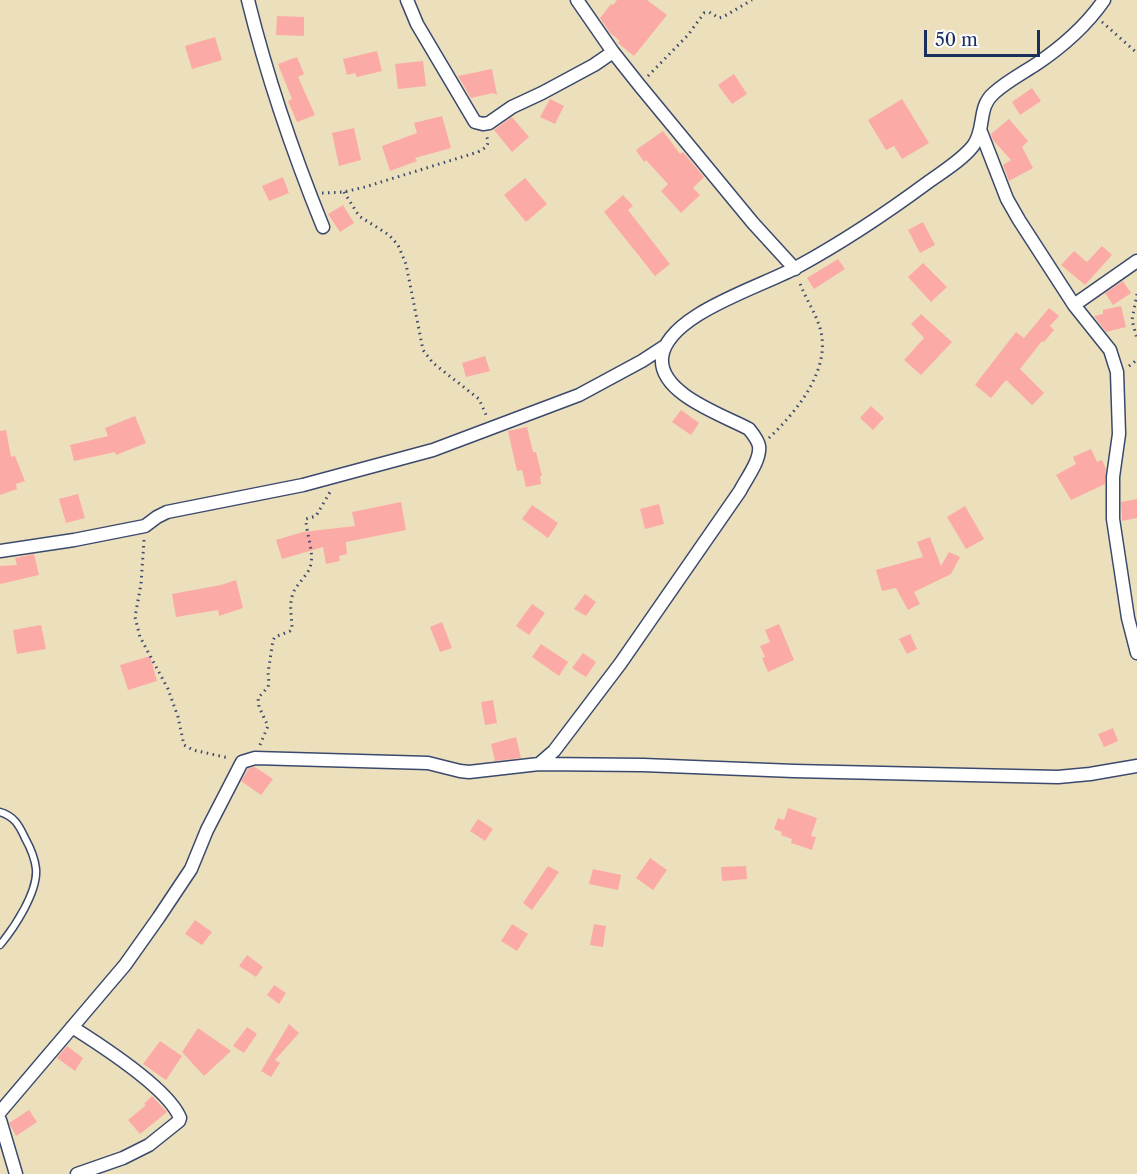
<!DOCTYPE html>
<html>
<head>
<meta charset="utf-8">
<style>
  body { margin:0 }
  #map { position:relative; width:1137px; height:1174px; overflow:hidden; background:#ecdfbc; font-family:"Libre Caslon Text",serif }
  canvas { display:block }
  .scale { position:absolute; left:924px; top:30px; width:116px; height:27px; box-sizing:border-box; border:3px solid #1b2f5e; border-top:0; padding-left:8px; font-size:18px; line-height:21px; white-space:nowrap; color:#1b2f5e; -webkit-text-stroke:4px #fff; paint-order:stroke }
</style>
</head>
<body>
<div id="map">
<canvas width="1137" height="1174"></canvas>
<div class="scale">50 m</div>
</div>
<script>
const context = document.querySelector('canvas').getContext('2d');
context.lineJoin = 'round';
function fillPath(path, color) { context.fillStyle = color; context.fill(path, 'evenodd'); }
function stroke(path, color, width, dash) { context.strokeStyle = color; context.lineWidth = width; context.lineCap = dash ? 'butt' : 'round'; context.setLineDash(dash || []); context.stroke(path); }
fillPath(new Path2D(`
  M 617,0 L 647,0 L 667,15 L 634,56 L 618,43 L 620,41 L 610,33 L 600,18 L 611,4 L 613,5 Z
  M 277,16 L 304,17 L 304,36 L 276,35 Z
  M 215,37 L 222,60 L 192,69 L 185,46 Z
  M 377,51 L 382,71 L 357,77 L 355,73 L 347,75 L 343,59 Z
  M 297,57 L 304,74 L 298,77 L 315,115 L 297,122 L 288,101 L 292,99 L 278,64 Z
  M 423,61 L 426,86 L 398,89 L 395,64 Z
  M 492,69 L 497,95 L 493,93 L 471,98 L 458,76 Z
  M 734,74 L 747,94 L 732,104 L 718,85 Z
  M 1032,88 L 1041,101 L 1020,115 L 1012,102 Z
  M 550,99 L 564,106 L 555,124 L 540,117 Z
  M 902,99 L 929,143 L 902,159 L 894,146 L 886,150 L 868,120 Z
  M 442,116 L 451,148 L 415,158 L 417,161 L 390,171 L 382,146 L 417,133 L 414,123 Z
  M 512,117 L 529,137 L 512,152 L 494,130 Z
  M 1009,119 L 1028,141 L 1022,147 L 1033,168 L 1009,181 L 1003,165 L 1011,160 L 993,140 L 991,134 Z
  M 354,128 L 361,160 L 339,166 L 332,133 Z
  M 663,131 L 680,154 L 683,152 L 704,177 L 693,188 L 700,195 L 681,213 L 661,191 L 668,184 L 646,160 L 644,162 L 636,150 Z
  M 283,177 L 289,193 L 269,201 L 262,186 Z
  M 525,178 L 547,204 L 526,222 L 504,195 Z
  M 623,195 L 633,206 L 628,210 L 670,264 L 655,276 L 604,212 Z
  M 343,205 L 354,223 L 340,232 L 328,214 Z
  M 923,222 L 935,245 L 920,253 L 908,230 Z
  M 1102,246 L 1112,255 L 1085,285 L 1061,265 L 1074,251 L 1087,262 Z
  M 838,259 L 845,269 L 814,289 L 807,278 Z
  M 923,263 L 947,287 L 931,302 L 908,277 Z
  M 1123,281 L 1131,293 L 1113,305 L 1105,293 Z
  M 1121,306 L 1126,327 L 1106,332 L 1094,316 L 1103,314 L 1103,310 Z
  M 1049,308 L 1059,316 L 1050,326 L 1054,330 L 1044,342 L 1042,341 L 1020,369 L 1044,393 L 1032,405 L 1006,380 L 991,398 L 975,385 L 1016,332 L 1024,338 Z
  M 921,314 L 952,342 L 921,375 L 904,360 L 924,338 L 911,324 Z
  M 485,356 L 490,371 L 466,377 L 462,363 Z
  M 871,406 L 884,418 L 873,430 L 860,418 Z
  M 681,410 L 699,423 L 691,435 L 672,422 Z
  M 135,416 L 146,443 L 116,455 L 115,452 L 74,461 L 70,445 L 108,436 L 105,428 Z
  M 527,427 L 533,452 L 536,452 L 542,476 L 540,476 L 541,484 L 526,487 L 522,470 L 517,471 L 508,431 Z
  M 6,430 L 11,457 L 15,456 L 25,481 L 16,484 L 17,489 L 0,495 L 0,431 Z
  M 1091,449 L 1097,462 L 1102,460 L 1106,469 L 1105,484 L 1071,500 L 1056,475 L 1076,464 L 1073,457 Z
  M 78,494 L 85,518 L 66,523 L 59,499 Z
  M 1137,499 L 1137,518 L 1122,521 L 1121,502 Z
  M 401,502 L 406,530 L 346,542 L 347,554 L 339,556 L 340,561 L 326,564 L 323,547 L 282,559 L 276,540 L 303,532 L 355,526 L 352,512 Z
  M 659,504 L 664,524 L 645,529 L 640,509 Z
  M 532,505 L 558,523 L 548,538 L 522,519 Z
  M 965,506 L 984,539 L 966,549 L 947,517 Z
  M 930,537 L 941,566 L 949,552 L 960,557 L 951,574 L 914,592 L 920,604 L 908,610 L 896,588 L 882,591 L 876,570 L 923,557 L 917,542 Z
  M 34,554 L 39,575 L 0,584 L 0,566 L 17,565 L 15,558 Z
  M 236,580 L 243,608 L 219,616 L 218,610 L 176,617 L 172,594 L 221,585 Z
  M 585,594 L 596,602 L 586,616 L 574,609 Z
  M 532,604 L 545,613 L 529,635 L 516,626 Z
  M 442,622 L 452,648 L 440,652 L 430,627 Z
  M 779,624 L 794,660 L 768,672 L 762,658 L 765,657 L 760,646 L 770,642 L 765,630 Z
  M 41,625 L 46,649 L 17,654 L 13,630 Z
  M 910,634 L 917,649 L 907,654 L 899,639 Z
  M 541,644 L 568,662 L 559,676 L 532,657 Z
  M 583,653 L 596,662 L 586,677 L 572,668 Z
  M 150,656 L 157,681 L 128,690 L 120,665 Z
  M 493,700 L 497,723 L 485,725 L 481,702 Z
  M 1113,728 L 1118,741 L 1104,747 L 1098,734 Z
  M 516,737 L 521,758 L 495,761 L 491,744 Z
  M 255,767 L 273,779 L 261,795 L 241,781 L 249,768 Z
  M 788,808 L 817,818 L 811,836 L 816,837 L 812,850 L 791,843 L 792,839 L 781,835 L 782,832 L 774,829 L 778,818 L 784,820 Z
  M 478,819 L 493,829 L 485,841 L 470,831 Z
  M 650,858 L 667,870 L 653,890 L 636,878 Z
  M 548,866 L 559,872 L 532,910 L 523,903 Z
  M 746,866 L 747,879 L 722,881 L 721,867 Z
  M 593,869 L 621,875 L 618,890 L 589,884 Z
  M 195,920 L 212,932 L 202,945 L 185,934 Z
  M 512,924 L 528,934 L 517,951 L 501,941 Z
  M 594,924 L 606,926 L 603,947 L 590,945 Z
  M 247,955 L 263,967 L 256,977 L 239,966 Z
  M 274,985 L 286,993 L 279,1004 L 267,995 Z
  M 289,1024 L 299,1033 L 275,1060 L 280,1063 L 271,1077 L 261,1071 Z
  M 247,1027 L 257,1034 L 244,1053 L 233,1046 Z
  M 198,1028 L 231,1051 L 204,1076 L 182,1052 Z
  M 160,1041 L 182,1056 L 166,1080 L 143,1064 Z
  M 67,1046 L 83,1058 L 75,1071 L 57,1058 Z
  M 152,1096 L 167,1112 L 140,1134 L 128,1120 L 146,1105 L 144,1104 Z
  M 29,1110 L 37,1122 L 16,1136 L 9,1123 Z`), '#fcaaa6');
const service = new Path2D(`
  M 0,812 C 14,816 19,825 25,838 C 30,847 35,859 36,869 C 38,892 14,928 0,945`);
const minor = new Path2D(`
  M 248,0 C 267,77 293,153 323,227
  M 407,0 L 417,24 L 475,122 L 483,124 L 489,123 L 512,107 L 542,93 L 594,65 L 613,52
  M 577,0 L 613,52 L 640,86 L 753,223 L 795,269
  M 981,132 L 1007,199 L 1019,220 L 1074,305 L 1110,350 L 1117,372 L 1119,434 L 1113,477 L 1113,519 L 1128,618 L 1137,653
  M 1074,305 L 1137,261
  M 0,551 L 74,540 L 145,526 L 157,517 L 167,512 L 303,485 L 433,450 L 579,395 L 642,361 L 665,346
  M 539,764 L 554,751 L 620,664 L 740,491 C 746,479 761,460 759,446 C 758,440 753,434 749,429 C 723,415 659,394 662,358 C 666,314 764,286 797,267 C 843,242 885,214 927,183 C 942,172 961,161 973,146 C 986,129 977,107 994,93 C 1006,82 1021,74 1035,65 C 1062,47 1086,26 1104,0
  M 72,1027 C 99,1044 169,1089 180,1118 L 179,1121 L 149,1145 L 123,1158 L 77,1174
  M 0,1112 L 125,965 L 159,917 L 191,869 L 207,830 L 242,762 L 255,758 L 428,763 L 460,771 L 469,772 L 539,764 L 643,765 L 794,771 L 1058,777 L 1090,774 L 1137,766
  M 0,1120 L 16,1174`);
stroke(service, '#3a496c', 9);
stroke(minor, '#3a496c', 15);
stroke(new Path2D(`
  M 1102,22 L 1137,53
  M 648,76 L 688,35 L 704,13 L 709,12 L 719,18 L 723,17 L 752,0
  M 344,192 L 359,216 L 389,235 L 398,245 L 406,264 L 423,350 L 433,363 L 479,399 L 487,417
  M 322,193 L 344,192 L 365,187 L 478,152 C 487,147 490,145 486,135
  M 1137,294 L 1132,320 L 1137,339
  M 1129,366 L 1137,360
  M 769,438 C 797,411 832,369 820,328 C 815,311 804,297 799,280
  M 144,540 L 141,584 L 135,617 L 140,637 L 168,689 L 178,717 L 184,745 L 193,750 L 229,758
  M 260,745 L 268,726 L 259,707 L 258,698 L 268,687 L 269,683 L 268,673 L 273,640 L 275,637 L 290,631 L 292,629 C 292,616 288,604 294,591 C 298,583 307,576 310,567 C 315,553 306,534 306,519 L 316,516 L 330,492`), '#3a496c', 3, [1.5, 4.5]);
stroke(service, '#fff', 6);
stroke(minor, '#fff', 12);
</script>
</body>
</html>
